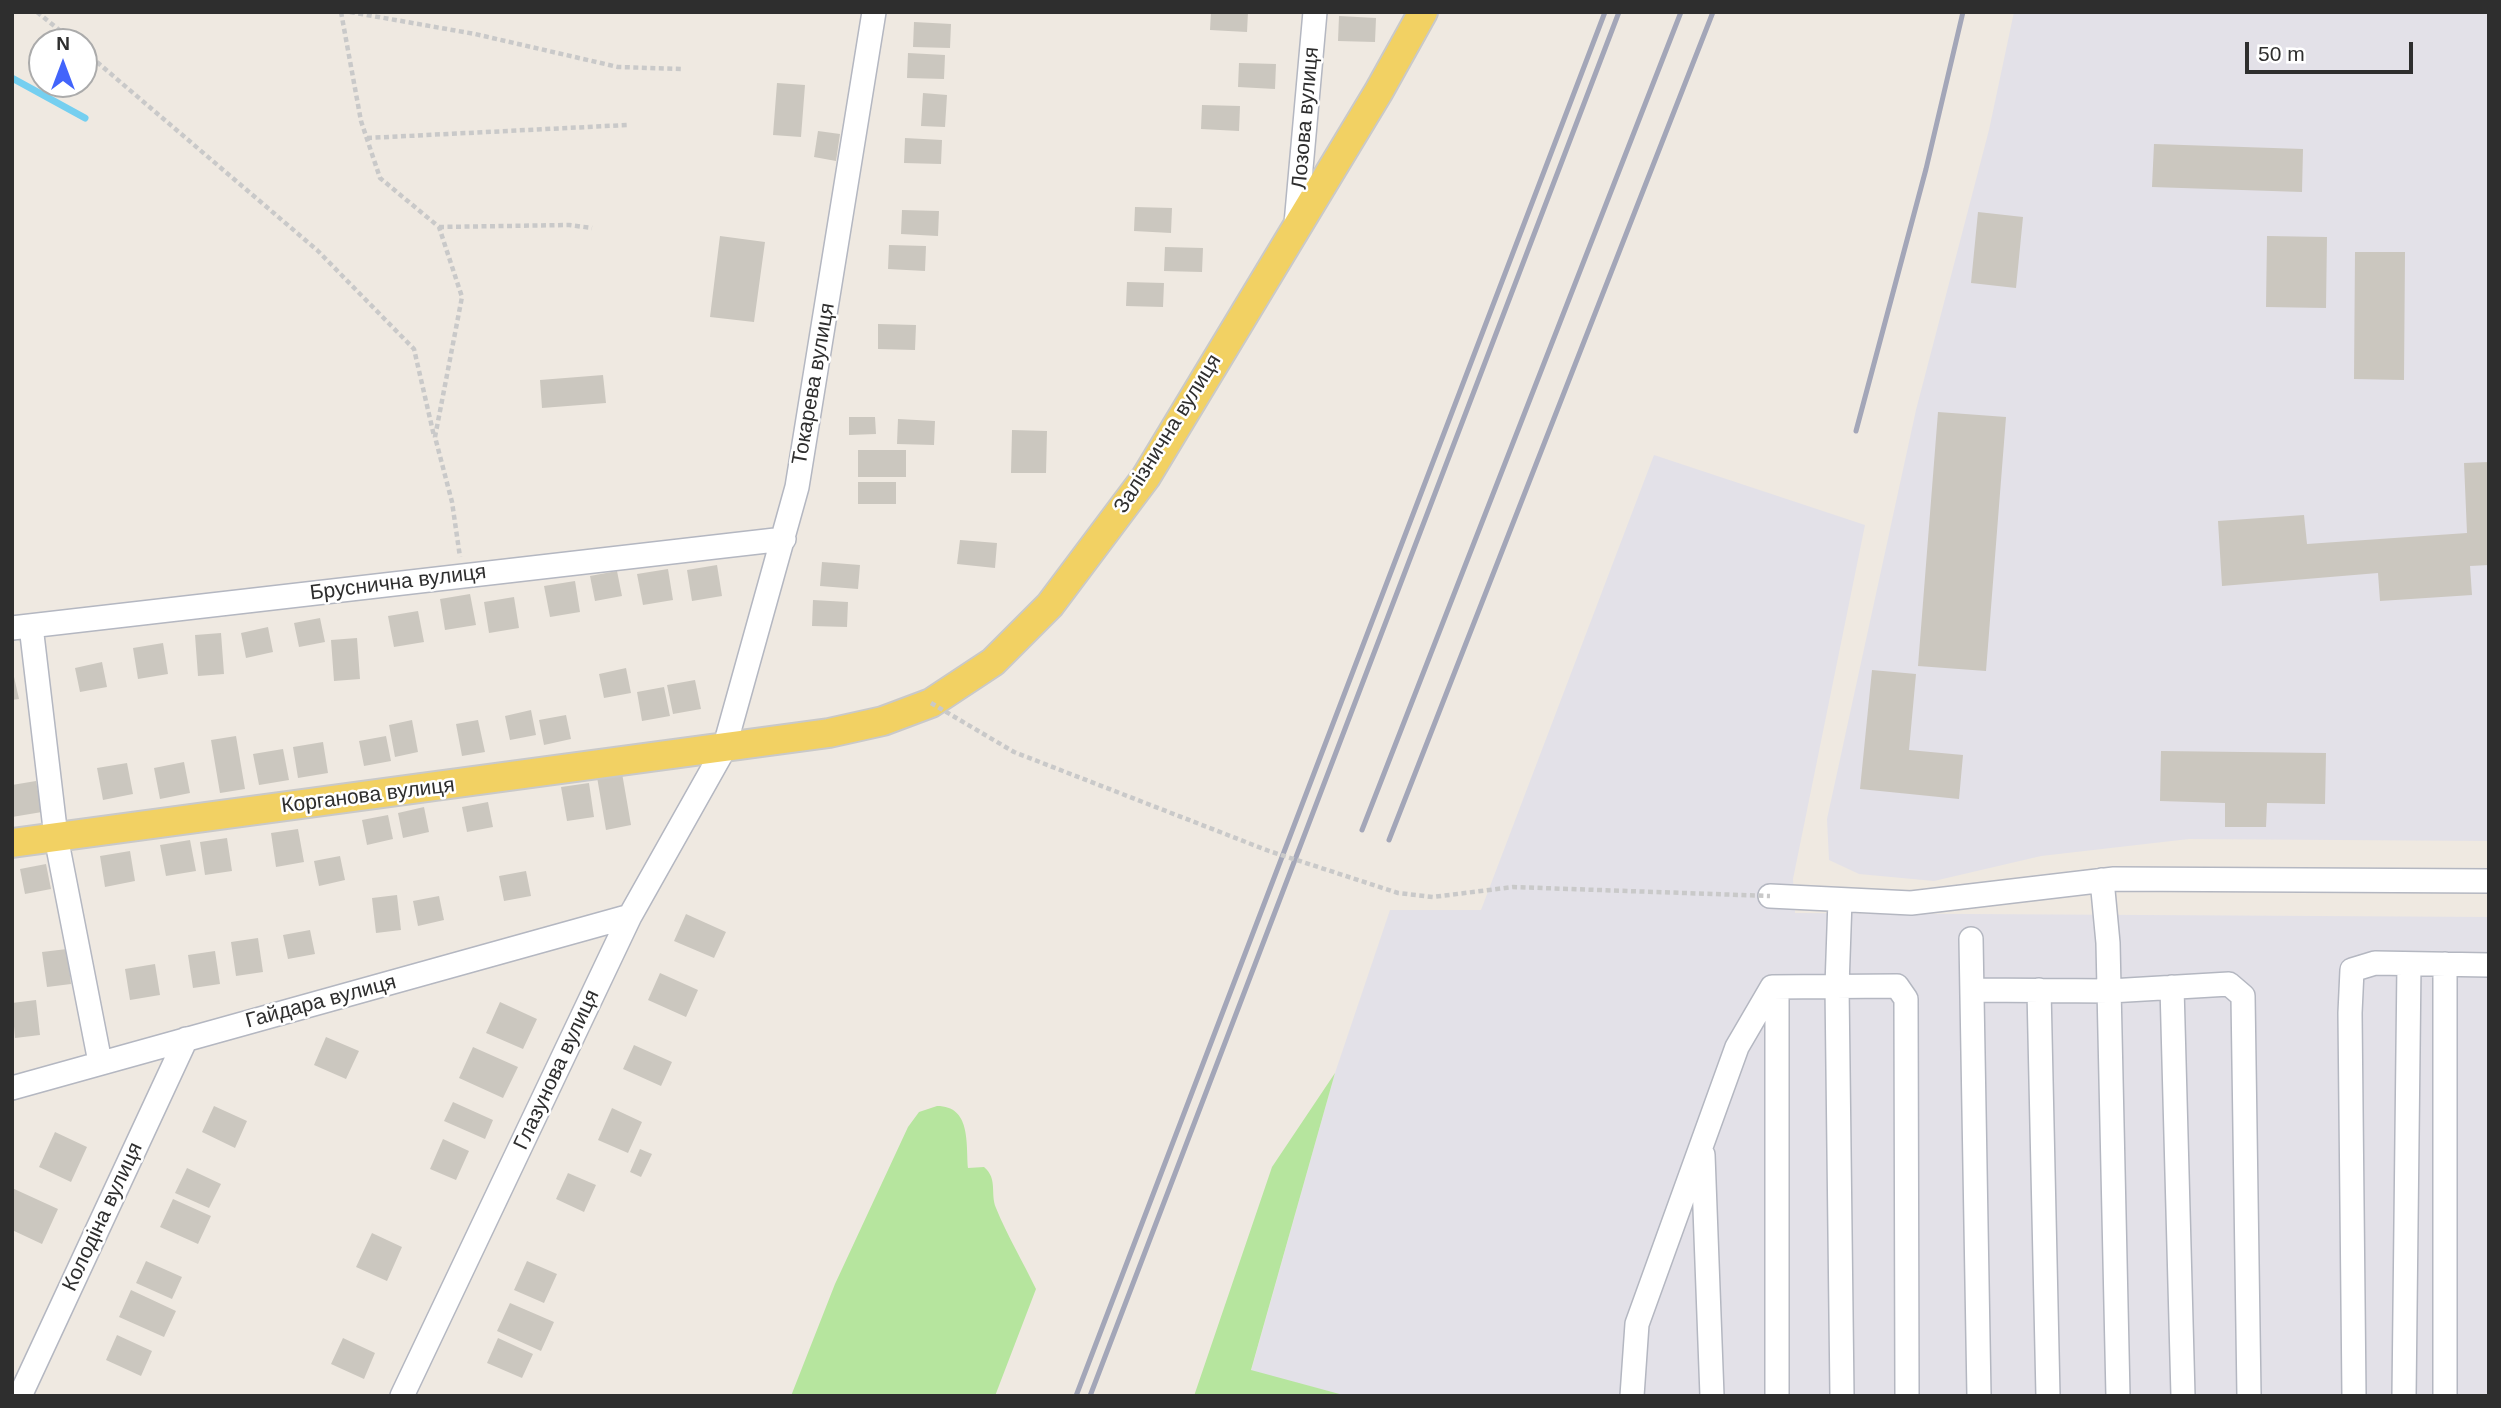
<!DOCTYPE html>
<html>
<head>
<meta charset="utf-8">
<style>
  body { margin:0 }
  #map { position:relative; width:2501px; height:1408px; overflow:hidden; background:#efe9e1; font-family:Arial,sans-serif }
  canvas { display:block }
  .frame { position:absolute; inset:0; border:14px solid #2e2e2e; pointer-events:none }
  .north { position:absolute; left:28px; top:28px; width:70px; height:70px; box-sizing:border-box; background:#fff; border:2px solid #ababab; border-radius:50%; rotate:0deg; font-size:19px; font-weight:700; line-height:28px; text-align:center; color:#2e2e2e }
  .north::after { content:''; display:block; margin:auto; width:24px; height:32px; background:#4264fb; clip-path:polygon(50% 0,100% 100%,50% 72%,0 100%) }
  .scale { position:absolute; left:2245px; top:42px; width:168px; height:32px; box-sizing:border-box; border:4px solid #2e2e2e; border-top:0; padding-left:9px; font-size:21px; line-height:24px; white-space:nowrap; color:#2e2e2e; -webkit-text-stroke:5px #fff; paint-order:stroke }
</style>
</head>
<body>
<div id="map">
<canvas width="2501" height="1408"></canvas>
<div class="frame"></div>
<div class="north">N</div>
<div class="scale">50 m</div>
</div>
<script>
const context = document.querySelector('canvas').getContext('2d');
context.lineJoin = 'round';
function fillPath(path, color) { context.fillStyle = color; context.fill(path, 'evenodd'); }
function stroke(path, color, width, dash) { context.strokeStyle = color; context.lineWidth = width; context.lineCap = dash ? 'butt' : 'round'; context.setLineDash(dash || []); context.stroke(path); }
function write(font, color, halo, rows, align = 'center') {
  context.font = font + ' Arial,sans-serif'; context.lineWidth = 5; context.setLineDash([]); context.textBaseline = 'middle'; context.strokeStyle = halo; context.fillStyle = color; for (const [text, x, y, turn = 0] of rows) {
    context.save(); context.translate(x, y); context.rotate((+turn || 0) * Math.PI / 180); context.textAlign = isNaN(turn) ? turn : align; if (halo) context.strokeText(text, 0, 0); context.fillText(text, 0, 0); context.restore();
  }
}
fillPath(new Path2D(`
  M 2014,12 L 2489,12 L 2489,841 L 2189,839 L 2041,856 L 1934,881 L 1859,874 L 1829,860 L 1827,819 L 1916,410 L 1989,130 Z
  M 1654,455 L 1865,525 L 1793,879 L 1795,913 L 2489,917 L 2489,1396 L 1347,1396 L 1251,1371 L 1335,1073 L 1390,910 L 1481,910 Z`), '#e3e1e8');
fillPath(new Path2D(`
  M 1335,1073 L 1251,1370 L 1347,1396 L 1194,1396 L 1272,1167 Z
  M 937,1106 C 971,1106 966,1143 968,1168 L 984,1167 C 998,1179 990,1193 996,1208 C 1007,1235 1023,1262 1036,1289 L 995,1396 L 791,1396 L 835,1284 L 908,1127 L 919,1112 Z`), '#b6e59e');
stroke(new Path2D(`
  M 12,78 L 85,118`), '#75cff0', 7);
fillPath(new Path2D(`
  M 1211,12 L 1248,12 L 1247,32 L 1210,30 Z
  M 1339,16 L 1376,18 L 1375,42 L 1338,41 Z
  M 914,22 L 951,24 L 950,48 L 913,47 Z
  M 908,53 L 945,55 L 944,79 L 907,78 Z
  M 1239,63 L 1276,64 L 1275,89 L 1238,87 Z
  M 777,83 L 805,85 L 801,137 L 773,135 Z
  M 923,93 L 947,95 L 945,127 L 921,126 Z
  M 1202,105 L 1240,106 L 1239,131 L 1201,129 Z
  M 818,131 L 840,134 L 836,161 L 814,157 Z
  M 905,138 L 942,140 L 941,164 L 904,163 Z
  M 2154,144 L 2303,149 L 2302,192 L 2152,187 Z
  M 1135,207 L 1172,208 L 1171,233 L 1134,231 Z
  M 902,210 L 939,211 L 938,236 L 901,234 Z
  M 1978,212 L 2023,217 L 2016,288 L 1971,283 Z
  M 720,236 L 765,242 L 754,322 L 710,317 Z
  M 2267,236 L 2327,237 L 2326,308 L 2266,307 Z
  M 889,245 L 926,246 L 925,271 L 888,269 Z
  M 1165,247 L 1203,248 L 1202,272 L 1164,271 Z
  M 2355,252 L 2405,252 L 2404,380 L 2354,379 Z
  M 1127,282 L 1164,283 L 1163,307 L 1126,306 Z
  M 878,324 L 916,325 L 915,350 L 878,349 Z
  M 603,375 L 606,403 L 542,408 L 540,380 Z
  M 1938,412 L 2006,417 L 1986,671 L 1918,666 Z
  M 849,417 L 875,417 L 876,434 L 849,435 Z
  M 898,419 L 935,421 L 934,445 L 897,444 Z
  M 1012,430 L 1047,431 L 1046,473 L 1011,473 Z
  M 858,450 L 906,450 L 906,477 L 858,477 Z
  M 2489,462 L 2489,565 L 2470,566 L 2472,595 L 2380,601 L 2378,573 L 2222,586 L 2218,521 L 2304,515 L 2307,544 L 2467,533 L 2464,463 Z
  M 858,482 L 896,482 L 896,504 L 858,504 Z
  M 960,540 L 997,543 L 995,568 L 957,564 Z
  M 822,562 L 860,565 L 858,589 L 820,586 Z
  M 717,565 L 722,596 L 692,601 L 687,570 Z
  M 668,569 L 673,600 L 643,605 L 637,574 Z
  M 617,571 L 622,596 L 595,601 L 590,576 Z
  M 575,581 L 580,612 L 550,617 L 544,586 Z
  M 470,594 L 476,625 L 445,630 L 440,599 Z
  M 514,597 L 519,628 L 489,633 L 484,602 Z
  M 813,600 L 848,602 L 847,627 L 812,626 Z
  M 418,611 L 424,642 L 394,647 L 388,616 Z
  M 320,618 L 325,642 L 299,647 L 294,623 Z
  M 268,627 L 273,652 L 246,658 L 241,633 Z
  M 221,633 L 224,674 L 198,676 L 195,635 Z
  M 357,638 L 360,679 L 334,681 L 331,640 Z
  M 163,643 L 168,674 L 138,679 L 133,648 Z
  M 102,662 L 107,687 L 80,692 L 75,668 Z
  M 12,668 L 19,699 L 12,700 Z
  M 626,668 L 631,693 L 604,698 L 599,674 Z
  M 1872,670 L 1916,674 L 1909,750 L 1963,755 L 1959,799 L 1860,789 Z
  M 695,680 L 701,709 L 673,714 L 667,685 Z
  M 664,687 L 670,716 L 642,721 L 637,692 Z
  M 531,710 L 536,735 L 510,740 L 505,716 Z
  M 566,715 L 571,739 L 544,745 L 539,720 Z
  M 412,720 L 418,752 L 395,757 L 389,725 Z
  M 478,720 L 485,752 L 462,756 L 456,724 Z
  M 236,736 L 245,789 L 220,793 L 211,740 Z
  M 386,736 L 391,761 L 364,766 L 359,741 Z
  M 323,742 L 328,773 L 298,778 L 293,747 Z
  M 283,749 L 289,780 L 259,785 L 253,754 Z
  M 2161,751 L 2326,753 L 2325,804 L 2267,803 L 2266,827 L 2225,827 L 2225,803 L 2160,801 Z
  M 184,762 L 190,793 L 160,799 L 154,768 Z
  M 127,763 L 133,794 L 103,800 L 97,768 Z
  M 622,773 L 631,825 L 606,830 L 597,777 Z
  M 36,781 L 42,812 L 12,817 L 12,785 Z
  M 589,783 L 594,817 L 567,821 L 561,787 Z
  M 488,802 L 493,827 L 467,832 L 462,807 Z
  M 424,807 L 429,832 L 403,838 L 398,813 Z
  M 388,815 L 393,839 L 367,845 L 362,820 Z
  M 298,829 L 304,862 L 276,867 L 271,833 Z
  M 227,838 L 232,871 L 205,875 L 200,842 Z
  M 190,840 L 196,871 L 166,876 L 160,845 Z
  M 130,851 L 135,881 L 105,887 L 100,856 Z
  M 340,856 L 345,880 L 319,886 L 314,861 Z
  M 46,864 L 51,889 L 25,894 L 20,869 Z
  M 526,871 L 531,896 L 504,901 L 499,876 Z
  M 397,895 L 401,930 L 376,933 L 372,898 Z
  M 439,896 L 444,920 L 418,926 L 413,901 Z
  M 686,914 L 726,932 L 714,958 L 674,941 Z
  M 310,930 L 315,954 L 288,959 L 283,935 Z
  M 258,938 L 263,972 L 236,976 L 231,942 Z
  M 67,949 L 71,984 L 47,987 L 42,952 Z
  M 215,951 L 220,984 L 193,988 L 188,955 Z
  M 155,964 L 160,995 L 130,1000 L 125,969 Z
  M 660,973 L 698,990 L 686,1017 L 648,1000 Z
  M 36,1000 L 40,1035 L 15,1038 L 12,1003 Z
  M 500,1002 L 537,1019 L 523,1049 L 486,1033 Z
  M 326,1037 L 359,1051 L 346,1079 L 314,1065 Z
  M 634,1045 L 672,1062 L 661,1086 L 623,1069 Z
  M 473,1047 L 518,1067 L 503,1098 L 459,1078 Z
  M 453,1102 L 493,1120 L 485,1139 L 444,1121 Z
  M 214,1106 L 247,1121 L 235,1148 L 202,1132 Z
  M 612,1108 L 642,1122 L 628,1153 L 598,1140 Z
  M 55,1132 L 87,1147 L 71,1182 L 39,1167 Z
  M 443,1139 L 469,1151 L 456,1180 L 430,1169 Z
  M 640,1149 L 652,1154 L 641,1177 L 630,1172 Z
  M 187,1168 L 221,1184 L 209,1208 L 175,1193 Z
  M 568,1173 L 596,1185 L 584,1212 L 556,1199 Z
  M 12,1188 L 58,1209 L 42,1244 L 12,1230 Z
  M 173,1199 L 211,1216 L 198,1244 L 160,1227 Z
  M 372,1233 L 402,1247 L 387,1281 L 356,1267 Z
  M 146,1261 L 182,1277 L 172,1299 L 136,1283 Z
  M 527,1261 L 557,1274 L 544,1303 L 514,1290 Z
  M 131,1290 L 176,1311 L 164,1337 L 119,1317 Z
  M 510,1303 L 554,1322 L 541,1351 L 497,1331 Z
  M 117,1335 L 152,1351 L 141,1376 L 106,1360 Z
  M 343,1338 L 375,1353 L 364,1379 L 331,1364 Z
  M 498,1338 L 533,1354 L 522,1378 L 487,1363 Z`), '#cbc7bf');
const minor = new Path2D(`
  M 1296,224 L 1315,12
  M 31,626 L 56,837 L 100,1062
  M 12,628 L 784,539
  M 2102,880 L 2108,943 L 2118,1396
  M 1770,896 L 1911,903 L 2114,879 L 2489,881
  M 1840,900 L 1837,986 L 1842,1396
  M 1971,939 L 1979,1396
  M 2445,964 L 2445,1396
  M 2172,987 L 2183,1396
  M 1972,990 L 2110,991 L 2229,984 L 2243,996 L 2249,1396
  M 2039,990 L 2048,1396
  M 12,1088 L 630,916
  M 1703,1155 L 1712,1396
  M 20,1396 L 186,1039
  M 402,1396 L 630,916 L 724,749 L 797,487 L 874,12
  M 1632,1396 L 1637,1324 L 1737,1047 L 1772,987 L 1897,986 L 1906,999 L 1907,1396
  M 1777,1396 L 1777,987
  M 2354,1396 L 2350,1013 L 2352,970 L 2375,963 L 2489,965
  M 2404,1396 L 2409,964`);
const major = new Path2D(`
  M 12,843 L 829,733 L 883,721 L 931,703 L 993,662 L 1050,605 L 1146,477 L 1379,91 L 1423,12`);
stroke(minor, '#b4b7c1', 26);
stroke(major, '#c9c9c9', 32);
stroke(new Path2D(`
  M 37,12 L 74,42
  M 341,12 L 361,121 L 380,178 L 439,227 L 462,297 L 435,437 L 452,502 L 460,557
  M 350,12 L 475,34 L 618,67 L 683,69
  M 84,51 L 317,250 L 414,349 L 434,436
  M 367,138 L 627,125
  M 439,227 L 569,225 L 592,228`), '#c9c9c9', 4.5, [5, 3.5]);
stroke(minor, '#fff', 23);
stroke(major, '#f2d163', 28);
stroke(new Path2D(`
  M 1856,431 L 1926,169 L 1963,12
  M 1362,830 L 1681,12
  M 1389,840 L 1713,12
  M 1076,1396 L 1605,12
  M 1090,1396 L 1619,12`), '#a3a6b8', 5);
stroke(new Path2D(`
  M 931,703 L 1014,752 L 1269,851 L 1398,893 L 1433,897 L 1513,887 L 1770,896`), '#c9c9c9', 4.5, [5, 3.5]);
write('21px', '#2e2e2e', '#fff', [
  ["Лозова вулиця",1306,118,-85],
  ["Токарева вулиця",814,384,-80],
  ["Залізнична вулиця",1168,434,-58],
  ["Бруснична вулиця",398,583,-7],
  ["Корганова вулиця",368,796,-7],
  ["Гайдара вулиця",321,1002,-15],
  ["Глазунова вулиця",557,1070,-65],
  ["Колодіна вулиця",103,1217,-65]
]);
</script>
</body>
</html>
